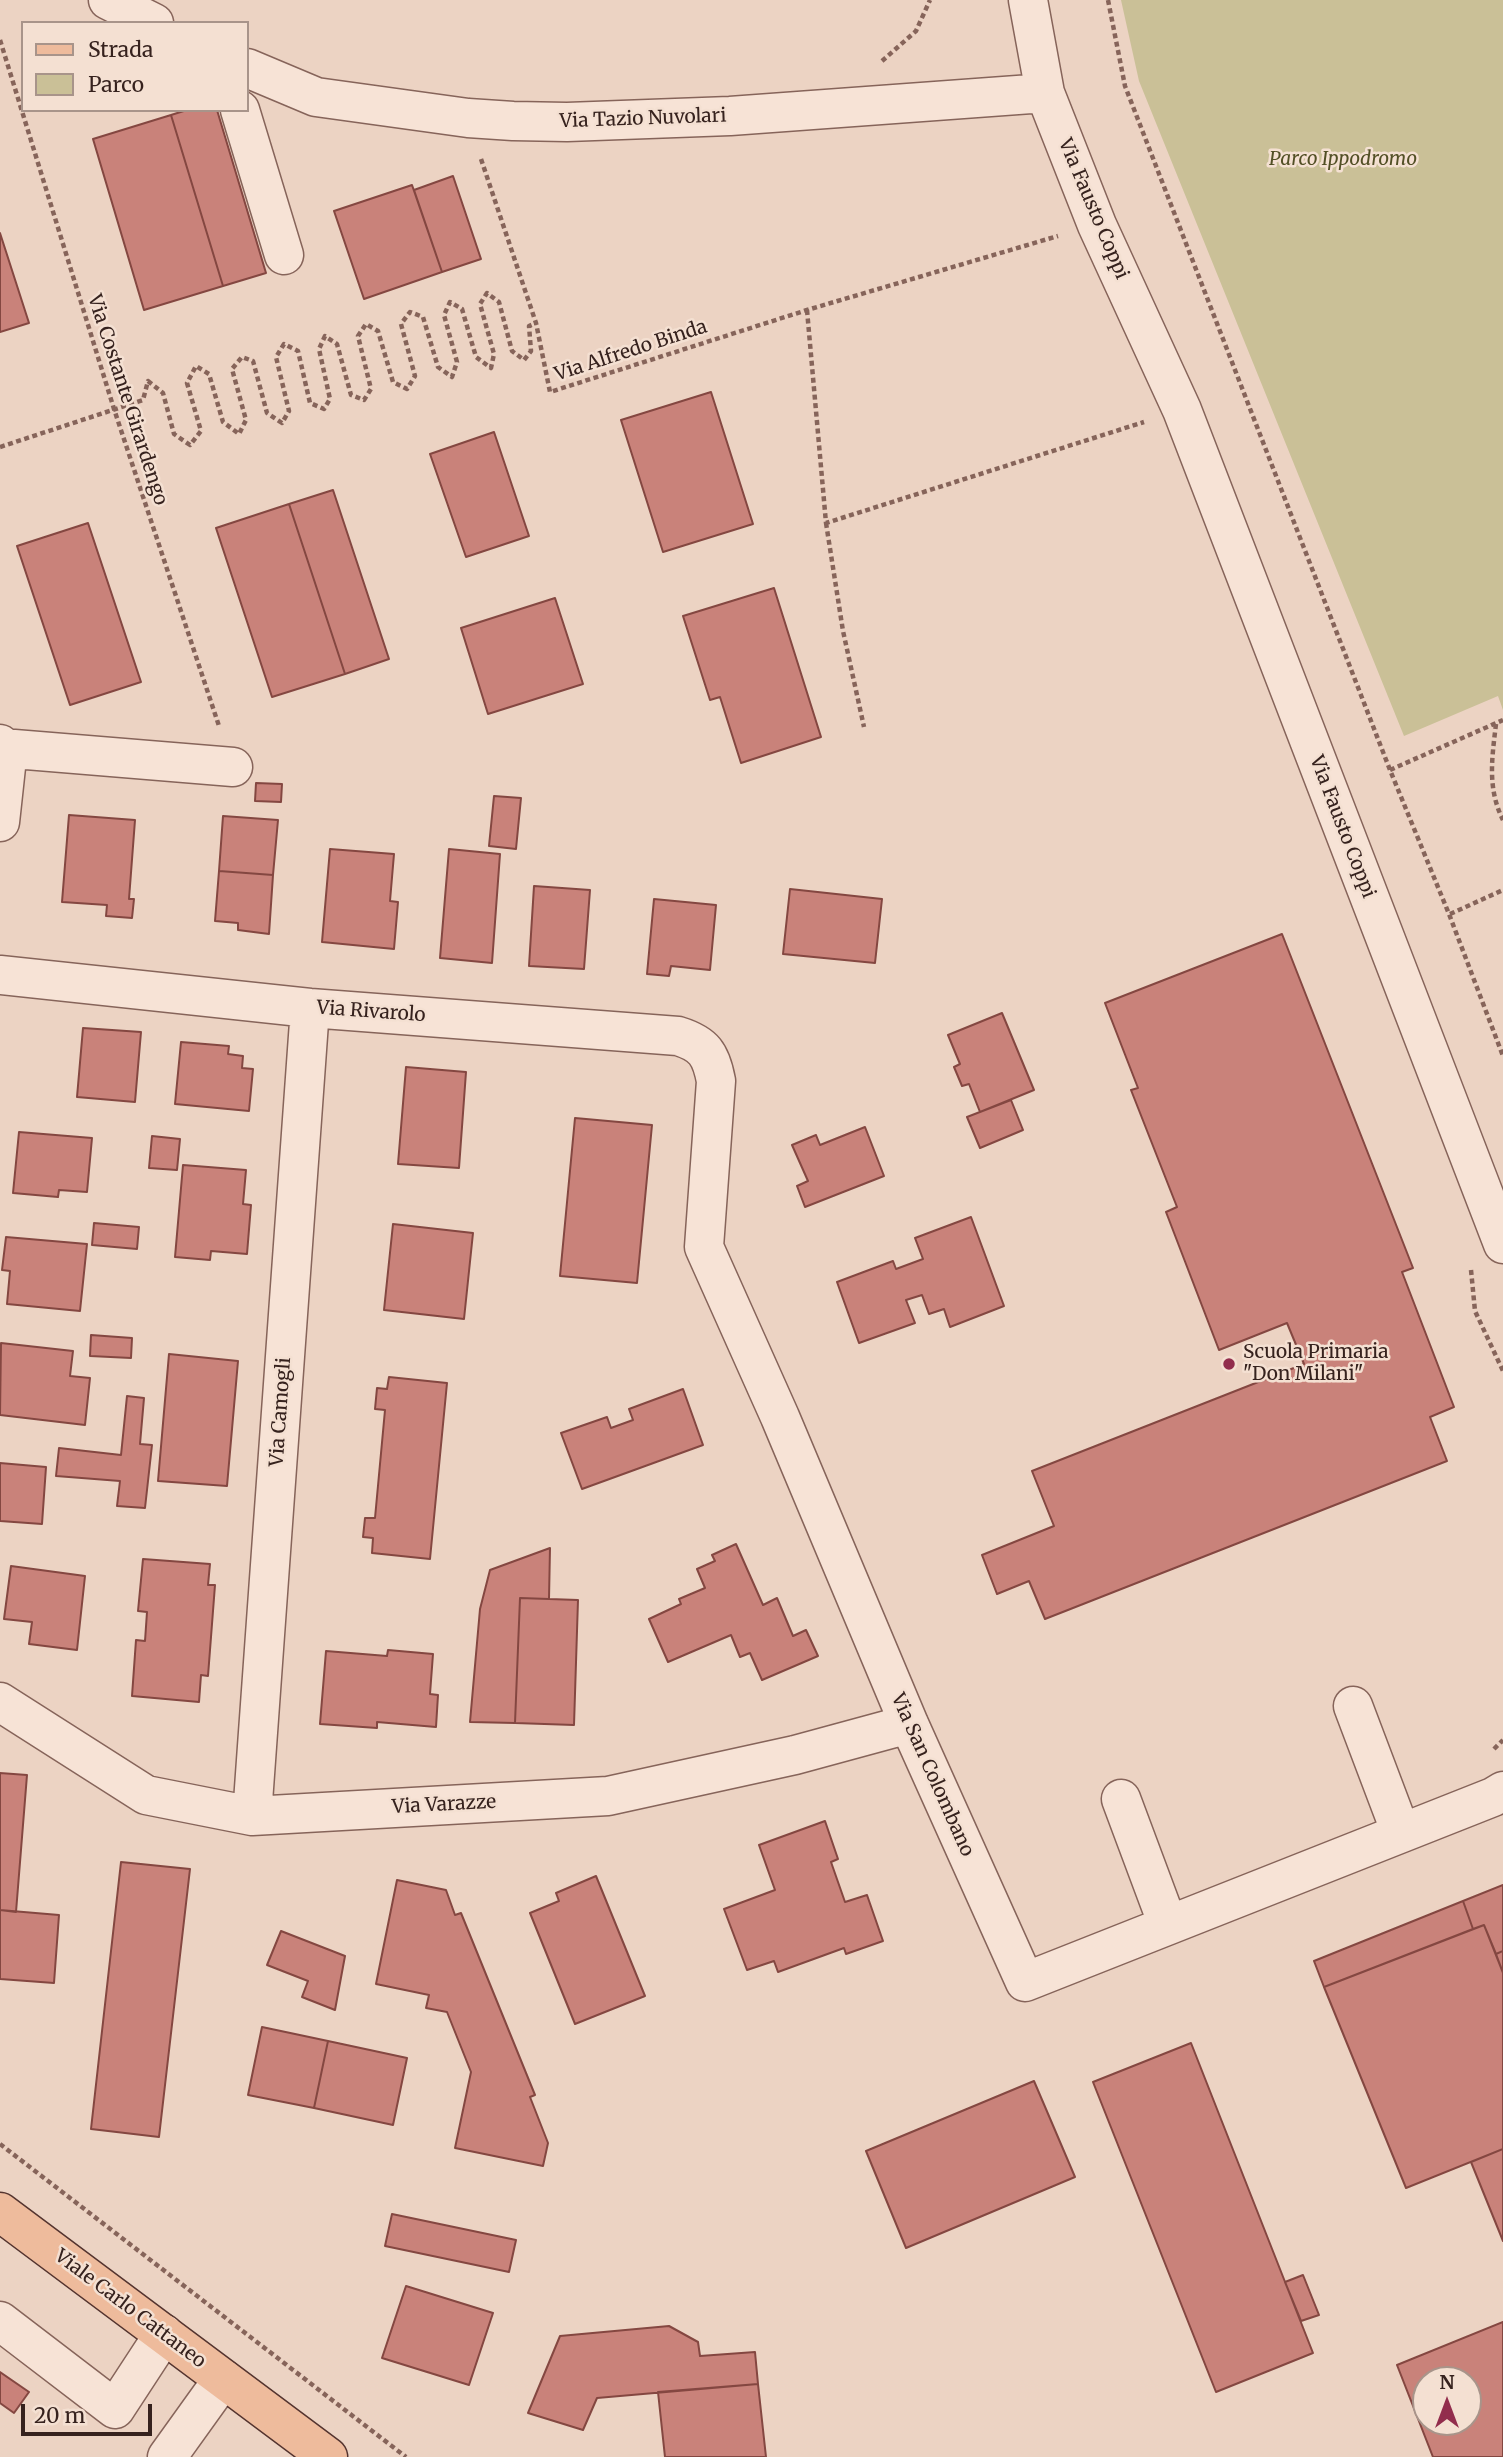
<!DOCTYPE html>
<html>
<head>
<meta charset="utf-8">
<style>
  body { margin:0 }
  #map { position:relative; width:1503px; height:2457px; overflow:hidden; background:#ecd3c3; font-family:Merriweather,serif }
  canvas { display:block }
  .legend { position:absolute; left:21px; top:21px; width:228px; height:91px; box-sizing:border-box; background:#f4e0d2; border:2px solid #a8948a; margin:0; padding:9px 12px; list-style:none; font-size:21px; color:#36221e }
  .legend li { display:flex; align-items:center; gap:14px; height:35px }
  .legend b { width:35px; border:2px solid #a8948a }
  .north { position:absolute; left:1412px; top:2366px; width:70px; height:70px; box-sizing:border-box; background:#f4e0d2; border:2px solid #a8948a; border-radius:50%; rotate:0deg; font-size:19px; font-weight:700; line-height:28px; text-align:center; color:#36221e }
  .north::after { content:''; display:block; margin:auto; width:24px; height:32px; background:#922d4d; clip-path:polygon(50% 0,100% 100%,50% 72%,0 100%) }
  .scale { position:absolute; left:21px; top:2404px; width:131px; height:32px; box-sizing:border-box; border:4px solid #36221e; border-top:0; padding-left:9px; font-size:21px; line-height:24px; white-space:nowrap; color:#36221e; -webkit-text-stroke:5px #f4e0d2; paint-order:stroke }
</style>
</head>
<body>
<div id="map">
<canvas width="1503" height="2457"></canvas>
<ul class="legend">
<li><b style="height:9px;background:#eebb9c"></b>Strada</li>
<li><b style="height:19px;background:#cac097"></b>Parco</li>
</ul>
<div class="north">N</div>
<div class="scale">20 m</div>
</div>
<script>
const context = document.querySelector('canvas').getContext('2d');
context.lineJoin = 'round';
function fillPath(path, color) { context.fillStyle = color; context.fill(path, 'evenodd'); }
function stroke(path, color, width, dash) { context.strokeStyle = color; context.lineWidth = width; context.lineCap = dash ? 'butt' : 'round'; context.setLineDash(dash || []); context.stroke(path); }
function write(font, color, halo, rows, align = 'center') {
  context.font = font + ' Merriweather,serif'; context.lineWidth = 5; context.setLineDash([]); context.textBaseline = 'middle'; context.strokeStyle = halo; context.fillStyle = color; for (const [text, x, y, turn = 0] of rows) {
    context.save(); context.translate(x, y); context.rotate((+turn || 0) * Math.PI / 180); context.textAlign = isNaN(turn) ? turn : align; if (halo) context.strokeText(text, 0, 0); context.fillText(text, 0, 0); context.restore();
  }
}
fillPath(new Path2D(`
  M 1121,0 L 1503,0 L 1503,710 L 1498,696 L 1404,736 L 1139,81 Z`), '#cac097');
const building = new Path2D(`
  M 187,110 L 217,110 L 266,273 L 223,286 L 171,115 Z
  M 171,115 L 223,286 L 144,310 L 93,139 Z
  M 453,176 L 481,259 L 442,272 L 414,190 Z
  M 412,185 L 442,272 L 364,299 L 334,211 Z
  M 0,233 L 29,323 L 0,332 Z
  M 711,392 L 753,524 L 663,552 L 621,420 Z
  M 494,432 L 529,536 L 466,557 L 430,454 Z
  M 333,490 L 389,659 L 345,674 L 289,504 Z
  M 289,504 L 345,674 L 272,697 L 216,528 Z
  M 88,523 L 141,682 L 70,705 L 17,546 Z
  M 774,588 L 821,737 L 741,763 L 720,697 L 710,700 L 683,616 Z
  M 555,598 L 583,684 L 488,714 L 461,628 Z
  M 256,783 L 282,784 L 281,802 L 255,801 Z
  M 494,796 L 521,798 L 516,849 L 489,846 Z
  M 69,815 L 135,820 L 129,899 L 134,899 L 132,918 L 106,916 L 107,905 L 62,902 Z
  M 223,816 L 278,820 L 273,875 L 219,871 Z
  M 330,849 L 394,854 L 390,901 L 398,902 L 394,949 L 322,942 Z
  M 449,849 L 500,854 L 492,963 L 440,958 Z
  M 219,871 L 273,875 L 269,934 L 238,930 L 238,923 L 215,921 Z
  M 534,886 L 590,890 L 584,969 L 529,966 Z
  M 790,889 L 882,899 L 875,963 L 783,954 Z
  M 654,899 L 716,905 L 710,970 L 671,966 L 669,976 L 647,974 Z
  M 1282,934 L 1413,1268 L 1402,1272 L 1454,1407 L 1430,1417 L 1447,1461 L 1045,1619 L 1029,1581 L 997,1594 L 982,1555 L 1054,1526 L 1032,1471 L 1304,1364 L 1287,1323 L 1219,1350 L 1166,1212 L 1177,1207 L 1131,1090 L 1138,1088 L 1105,1003 Z
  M 1002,1013 L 1034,1090 L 980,1112 L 969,1084 L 962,1086 L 954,1067 L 960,1064 L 948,1035 Z
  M 83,1028 L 141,1032 L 135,1102 L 77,1097 Z
  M 181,1042 L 229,1046 L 228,1054 L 243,1056 L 242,1068 L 253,1069 L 249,1111 L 175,1104 Z
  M 406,1067 L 466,1072 L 459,1168 L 398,1164 Z
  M 1011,1100 L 1023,1130 L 980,1148 L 967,1117 Z
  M 575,1118 L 652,1125 L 637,1283 L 560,1276 Z
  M 865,1127 L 884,1176 L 805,1207 L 797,1186 L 808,1181 L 792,1145 L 816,1135 L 820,1145 Z
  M 19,1132 L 92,1138 L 87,1192 L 59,1190 L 58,1197 L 13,1193 Z
  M 152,1136 L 180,1139 L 177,1170 L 149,1168 Z
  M 183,1165 L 246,1170 L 243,1204 L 251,1205 L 247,1254 L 211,1251 L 210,1260 L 175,1257 Z
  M 971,1217 L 1004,1306 L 950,1327 L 944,1309 L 929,1314 L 922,1295 L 906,1300 L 915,1323 L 859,1343 L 837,1282 L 893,1261 L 896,1269 L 923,1259 L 915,1238 Z
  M 94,1223 L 139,1227 L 137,1249 L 92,1245 Z
  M 393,1224 L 473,1233 L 464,1319 L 384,1310 Z
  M 6,1237 L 87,1244 L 80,1311 L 7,1304 L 10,1271 L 2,1270 Z
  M 91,1335 L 132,1338 L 131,1358 L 90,1356 Z
  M 1,1343 L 73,1351 L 70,1376 L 90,1378 L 85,1425 L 0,1415 Z
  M 169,1354 L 238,1361 L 227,1486 L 158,1481 Z
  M 389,1377 L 447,1383 L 430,1559 L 372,1553 L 373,1538 L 363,1537 L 365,1518 L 375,1518 L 385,1410 L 375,1409 L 377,1388 L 387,1389 Z
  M 683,1389 L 703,1445 L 582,1489 L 561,1433 L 607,1417 L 611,1428 L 633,1420 L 629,1409 Z
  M 127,1396 L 144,1398 L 140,1444 L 152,1445 L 145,1508 L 117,1506 L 120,1481 L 56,1476 L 59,1448 L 121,1455 Z
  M 0,1463 L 46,1467 L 42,1524 L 0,1521 Z
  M 736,1544 L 763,1605 L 777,1598 L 793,1636 L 806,1630 L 818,1656 L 762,1680 L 750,1653 L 740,1657 L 731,1635 L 668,1662 L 649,1619 L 681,1604 L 679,1599 L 705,1588 L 697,1569 L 715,1561 L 712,1555 Z
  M 550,1548 L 549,1599 L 520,1598 L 515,1723 L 470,1722 L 480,1609 L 490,1570 Z
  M 143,1559 L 210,1564 L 208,1585 L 215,1585 L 208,1676 L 201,1675 L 199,1702 L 132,1696 L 136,1640 L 145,1641 L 147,1612 L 138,1611 Z
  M 11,1566 L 85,1576 L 77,1650 L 29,1644 L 32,1622 L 4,1619 Z
  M 520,1598 L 578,1600 L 574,1725 L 515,1723 Z
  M 388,1650 L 433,1654 L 430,1694 L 438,1695 L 436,1727 L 377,1722 L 377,1728 L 320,1724 L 326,1651 L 387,1656 Z
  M 0,1773 L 27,1775 L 16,1912 L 0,1910 Z
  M 825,1821 L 838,1859 L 831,1862 L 845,1902 L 867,1895 L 883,1941 L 846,1954 L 844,1948 L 778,1972 L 774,1961 L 747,1970 L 724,1909 L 775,1890 L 759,1845 Z
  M 121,1862 L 190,1869 L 159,2137 L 91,2129 Z
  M 596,1876 L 645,1996 L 575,2024 L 530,1913 L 559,1901 L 556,1893 Z
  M 397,1880 L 446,1890 L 455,1915 L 461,1913 L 535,2095 L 530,2097 L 548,2143 L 543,2166 L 455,2148 L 471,2072 L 447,2012 L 426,2008 L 429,1995 L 376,1984 Z
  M 1503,1885 L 1503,1951 L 1496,1954 L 1484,1925 L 1473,1929 L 1463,1901 Z
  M 1463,1901 L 1473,1929 L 1324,1987 L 1314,1961 Z
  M 0,1910 L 59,1915 L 54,1983 L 0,1979 Z
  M 1484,1925 L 1503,1973 L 1503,2149 L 1406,2188 L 1324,1987 Z
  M 281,1931 L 345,1956 L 335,2010 L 302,1997 L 308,1981 L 267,1965 Z
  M 1503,1951 L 1503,1973 L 1496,1954 Z
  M 262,2027 L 328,2041 L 314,2108 L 248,2095 Z
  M 328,2041 L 407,2058 L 393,2125 L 314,2108 Z
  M 1191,2043 L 1313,2353 L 1216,2392 L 1093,2082 Z
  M 1034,2081 L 1075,2177 L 906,2248 L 866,2151 Z
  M 1503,2149 L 1503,2241 L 1471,2162 Z
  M 392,2214 L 516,2240 L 509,2272 L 385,2246 Z
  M 1303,2275 L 1319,2315 L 1301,2321 L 1285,2282 Z
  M 406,2286 L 493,2313 L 469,2385 L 382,2358 Z
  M 1503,2322 L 1503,2457 L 1433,2457 L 1397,2365 ZM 1426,2380 L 1468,2380 L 1468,2422 L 1426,2422 Z
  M 669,2326 L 698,2342 L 700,2356 L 755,2352 L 758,2384 L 597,2398 L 583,2430 L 528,2413 L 560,2336 Z
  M 0,2372 L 29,2392 L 14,2413 L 0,2403 Z
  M 758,2384 L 766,2457 L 665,2457 L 658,2392 Z`);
fillPath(building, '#c9827a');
stroke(building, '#844741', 2);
const minor = new Path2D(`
  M 108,0 L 154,23
  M 1028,0 L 1045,93 L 1097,225 L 1182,410 L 1503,1244
  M 247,68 L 316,97 L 468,118 L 513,121 L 567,122 L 730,116 L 1045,93
  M 240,110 L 284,255
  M 0,744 L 6,767 L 0,822
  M 2,748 L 233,767
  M 0,975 L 310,1008 L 678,1036 C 704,1044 711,1054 716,1081 L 704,1247 L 780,1417 L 909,1724 L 1025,1982 L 1493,1797 L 1503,1791
  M 0,1702 L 146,1795 L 252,1816 L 608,1796 L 795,1755 L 909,1724
  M 1353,1706 L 1401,1833
  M 1121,1799 L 1168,1925
  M 252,1816 L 310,1008
  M 0,2321 L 115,2409 L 164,2334
  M 167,2457 L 223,2379`);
const major = new Path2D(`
  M 0,2212 L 328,2457`);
stroke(minor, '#86645a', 41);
stroke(major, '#54342f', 41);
stroke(new Path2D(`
  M 1108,0 L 1125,86 L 1390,770 L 1449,914 L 1503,1056
  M 0,40 L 114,409 L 219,726
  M 882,61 L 916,31 L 930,0
  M 481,159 L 536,323 L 550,392 L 807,310 L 1058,236
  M 807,310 L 826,523 L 1144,422
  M 0,447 L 143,400 L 148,381 L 163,393 L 174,434 L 190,445 L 201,431 L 187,383 L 196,366 L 209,374 L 223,422 L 239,434 L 246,420 L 232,369 L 242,357 L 253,361 L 267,413 L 282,423 L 289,411 L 276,357 L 284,344 L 298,351 L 310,403 L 324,409 L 330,399 L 319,349 L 325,336 L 337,344 L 351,395 L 364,400 L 371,389 L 358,336 L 366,324 L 378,331 L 393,382 L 407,389 L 415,376 L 401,324 L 410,312 L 423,317 L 438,367 L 452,377 L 457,362 L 444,315 L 450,302 L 462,309 L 476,357 L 491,368 L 494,354 L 480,304 L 487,293 L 499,302 L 512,351 L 524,360 L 531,351 L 529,326 L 536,323
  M 826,523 L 843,631 L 864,727
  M 1496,724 C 1492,758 1487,788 1503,820
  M 1390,770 L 1503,720
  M 1450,914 L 1503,890
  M 1471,1270 L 1475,1311 L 1503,1371
  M 1494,1749 L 1503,1740
  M 0,2144 L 406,2457`), '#86645a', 4.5, [5, 3.5]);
stroke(minor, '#f7e3d6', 38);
stroke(major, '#eebb9c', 38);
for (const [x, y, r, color] of [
  [1229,1364,7,"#922d4d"]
]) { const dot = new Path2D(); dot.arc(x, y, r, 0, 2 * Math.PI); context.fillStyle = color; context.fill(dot); stroke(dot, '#f4e0d2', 2.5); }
write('19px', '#36221e', '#f4e0d2', [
  ["Via Tazio Nuvolari",643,119,-2],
  ["Via Fausto Coppi",1093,209,67],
  ["Via Alfredo Binda",631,351,-18],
  ["Via Costante Girardengo",127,400,72],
  ["Via Fausto Coppi",1342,827,69],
  ["Via Rivarolo",371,1012,4],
  ["Via Camogli",281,1412,-86],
  ["Via San Colombano",932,1775,66],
  ["Via Varazze",444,1805,-3],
  ["Viale Carlo Cattaneo",130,2309,37]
]);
write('italic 19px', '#524f25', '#f4e0d2', [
  ["Parco Ippodromo",1343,160]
]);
write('19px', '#36221e', '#f4e0d2', [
  ["Scuola Primaria",1243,1353],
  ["\"Don Milani\"",1243,1375]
], 'left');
</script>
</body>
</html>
